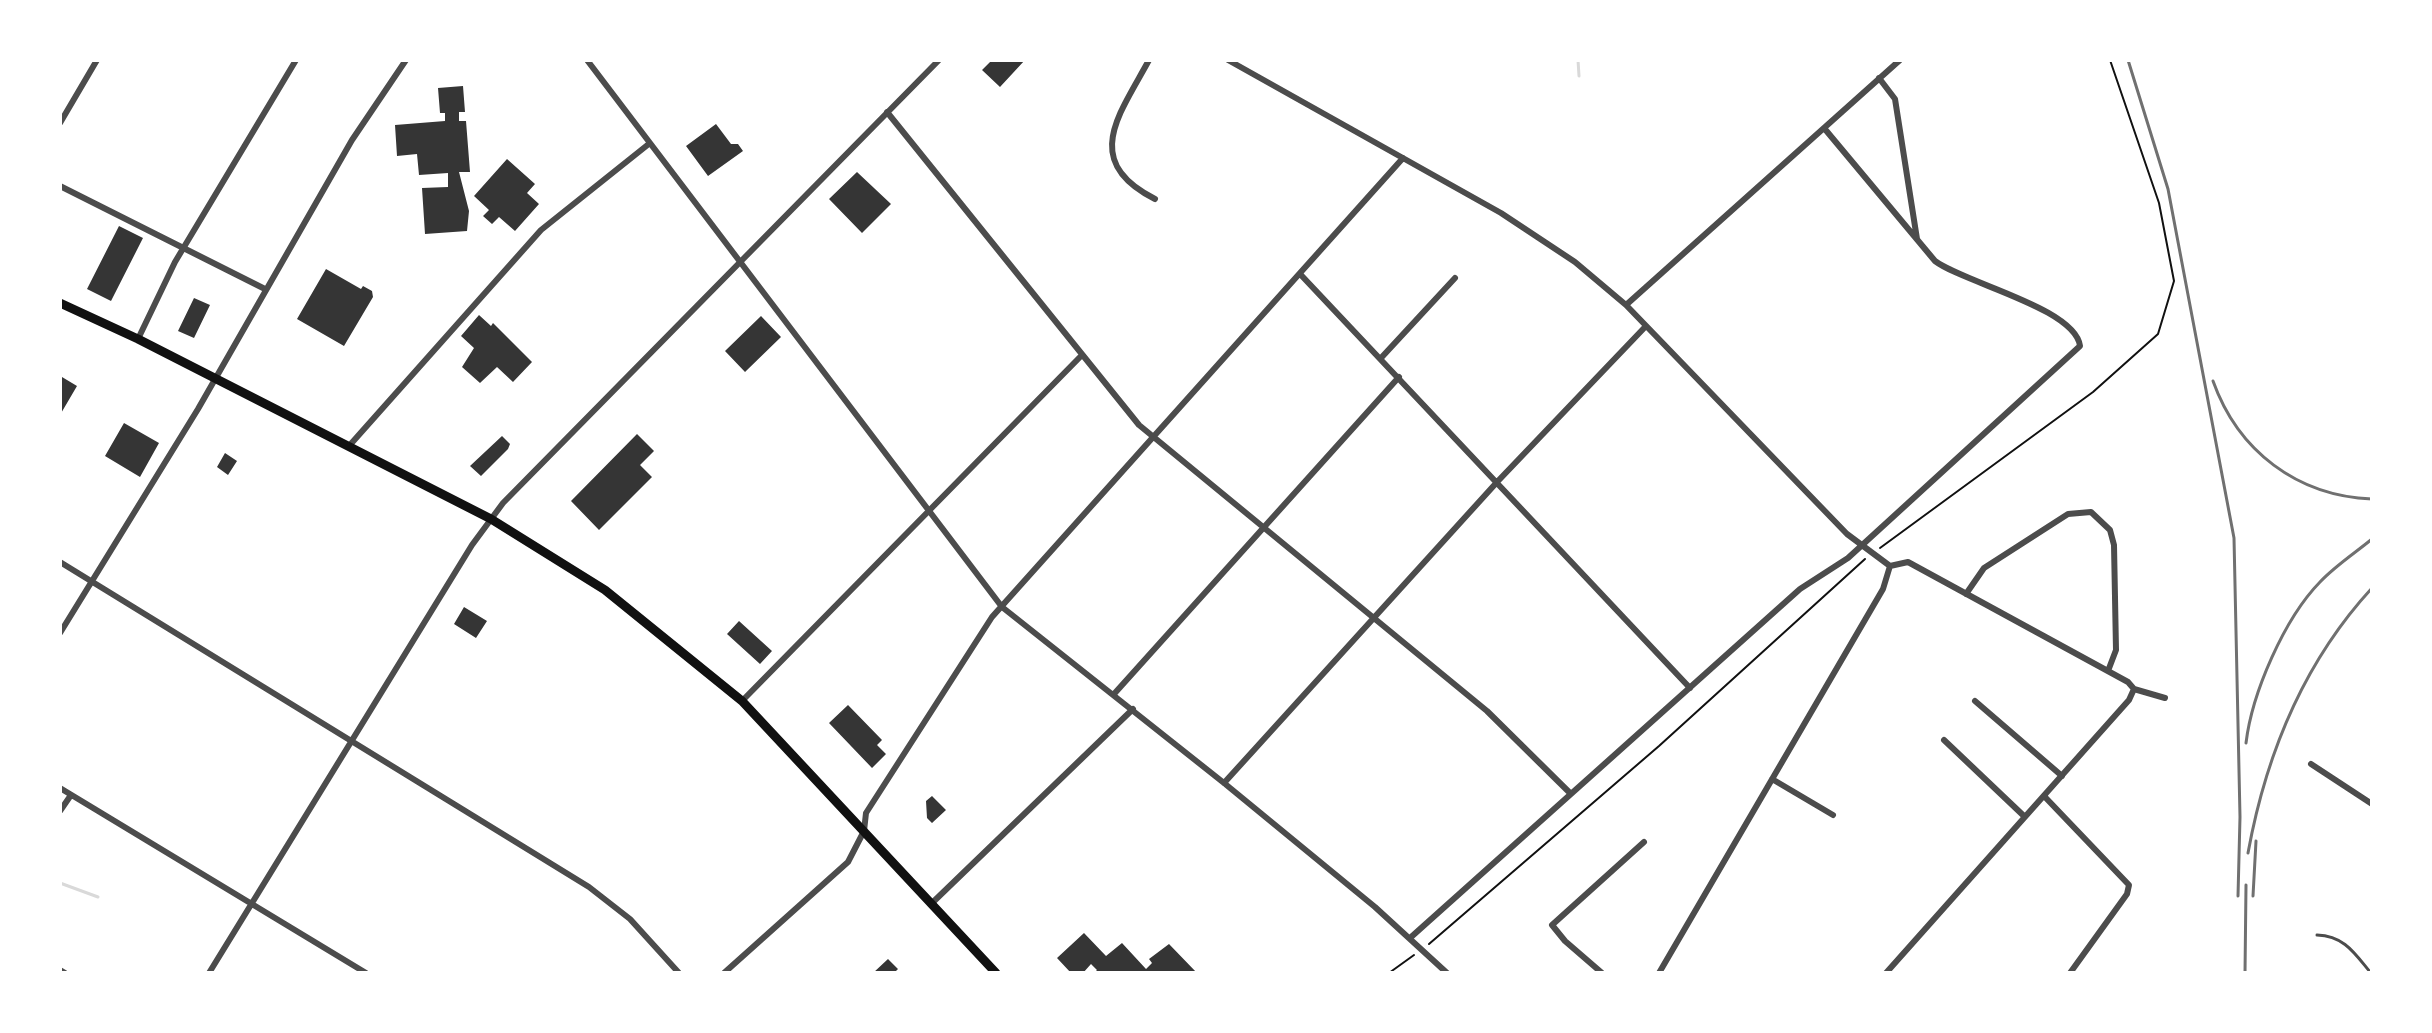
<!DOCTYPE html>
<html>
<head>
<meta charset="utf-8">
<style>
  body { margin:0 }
  #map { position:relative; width:2432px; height:1033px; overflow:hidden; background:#fff; font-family:"Work Sans",sans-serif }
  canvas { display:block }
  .frame { position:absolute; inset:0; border:62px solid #fff; pointer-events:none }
</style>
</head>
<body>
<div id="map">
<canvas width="2432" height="1033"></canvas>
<div class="frame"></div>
</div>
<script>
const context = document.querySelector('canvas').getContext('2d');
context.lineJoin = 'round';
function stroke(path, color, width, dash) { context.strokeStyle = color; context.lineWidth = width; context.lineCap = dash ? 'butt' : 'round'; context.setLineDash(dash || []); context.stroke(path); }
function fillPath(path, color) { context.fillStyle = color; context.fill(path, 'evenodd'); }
stroke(new Path2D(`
  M 1578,60 L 1579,76
  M 60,883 L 98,897`), '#d9d9d9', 3);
fillPath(new Path2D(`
  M 992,60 L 1025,60 L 1000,87 L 982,70 Z
  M 463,86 L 465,112 L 459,112 L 459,121 L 466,121 L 470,172 L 459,172 L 469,211 L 467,231 L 425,234 L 422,188 L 448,187 L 448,173 L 419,175 L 417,154 L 397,156 L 395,125 L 445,121 L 445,113 L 440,113 L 438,88 Z
  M 716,124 L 731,144 L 738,144 L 743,151 L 708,176 L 686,146 Z
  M 507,159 L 535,184 L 527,193 L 539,204 L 515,231 L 499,217 L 492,224 L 483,216 L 489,210 L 474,196 Z
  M 857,172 L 891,204 L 862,233 L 829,199 Z
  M 119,226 L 143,238 L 111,301 L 87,289 Z
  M 326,269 L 361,289 L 363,286 L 372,291 L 373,297 L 344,346 L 297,319 Z
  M 194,298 L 210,305 L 194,338 L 178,331 Z
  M 479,315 L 491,326 L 493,323 L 532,362 L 513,382 L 497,367 L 480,383 L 462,367 L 474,348 L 461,336 Z
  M 761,316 L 781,337 L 745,372 L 725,351 Z
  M 62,377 L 77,386 L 60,415 L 60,381 Z
  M 124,423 L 159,443 L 140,477 L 105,456 Z
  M 637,434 L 654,451 L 640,465 L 652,477 L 599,530 L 571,501 Z
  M 502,436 L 510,444 L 508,449 L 481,476 L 470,466 Z
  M 225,453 L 237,461 L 228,475 L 217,467 Z
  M 464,607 L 487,621 L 476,638 L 454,624 Z
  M 739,621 L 772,651 L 760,664 L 727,634 Z
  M 848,705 L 882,740 L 877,745 L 886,754 L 872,768 L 829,723 Z
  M 932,796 L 946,810 L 932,823 L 927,818 L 926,801 Z
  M 1084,933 L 1106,956 L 1122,943 L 1146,969 L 1152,963 L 1149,959 L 1169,944 L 1197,973 L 1094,973 L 1097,970 L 1091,964 L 1083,973 L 1071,973 L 1057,958 Z
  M 888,959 L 898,969 L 894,973 L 873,973 Z`), '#353535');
stroke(new Path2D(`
  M 1880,548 L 2093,392 L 2158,334 L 2174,281 L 2159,203 L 2110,60
  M 1429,944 L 1659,746 L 1865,559
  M 1389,973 L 1414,955`), '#111', 2);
stroke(new Path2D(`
  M 2317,935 C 2345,936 2355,954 2371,973`), '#4c4c4c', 3);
stroke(new Path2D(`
  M 587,60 L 1002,607 L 1224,783 L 1375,907 L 1447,973
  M 1149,60 C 1120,114 1080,161 1155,199
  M 1228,60 L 1501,213 L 1575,262 L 1626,305 L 1847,534 L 1890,566 L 1908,562 L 2128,682 L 2134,689 L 2165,698
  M 1879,78 L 1895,99 L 1917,239
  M 887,112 L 1139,425 L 1487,711 L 1571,794
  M 60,123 L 97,60
  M 60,186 L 265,289
  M 1301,275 L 1690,688
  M 1626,305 L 1900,60
  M 138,339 L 175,262 L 296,60
  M 1381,358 L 1455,278
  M 349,446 L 541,230 L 650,143
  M 60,562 L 589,887 L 630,919 L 679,973
  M 1966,594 L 1984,568 L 2068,514 L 2091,512 L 2110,530 L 2114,545 L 2116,650 L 2108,671
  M 60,633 L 198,409 L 352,140 L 406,60
  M 1114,694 L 1399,377
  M 742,701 L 1081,356
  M 1975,701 L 2062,776
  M 1944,740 L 2025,817
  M 2311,764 L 2372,804
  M 1772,779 L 1833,815
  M 1224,783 L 1498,481 L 1646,326
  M 60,788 L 366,973
  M 2044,796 L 2129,885 L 2127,894 L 2070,973
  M 60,811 L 71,795
  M 931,904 L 1133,709
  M 1410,938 L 1800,589 L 1848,558 L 2080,346 C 2075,308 1964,283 1935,261 L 1824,128
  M 60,970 L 65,973
  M 209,973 L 472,545 L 503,503 L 939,60
  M 724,973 L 848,862 L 864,831 L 866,813 L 992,617 L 1403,158
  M 1602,973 L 1565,941 L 1552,925 L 1644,842
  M 1659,973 L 1883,589 L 1890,566
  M 1886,973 L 2129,700 L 2134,689`), '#4c4c4c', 6);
stroke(new Path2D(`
  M 60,303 L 138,339 L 491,519 L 605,590 L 742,701 L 996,973`), '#111', 9);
stroke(new Path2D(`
  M 2128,60 L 2168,189 L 2234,538 L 2240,817 L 2238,896
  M 2213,381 C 2238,451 2297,496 2372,499
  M 2246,743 C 2252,693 2284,619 2320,582 C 2335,566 2355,553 2372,539
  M 2248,853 C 2266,754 2303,663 2372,588
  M 2253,896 L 2256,841
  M 2245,973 L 2246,885`), '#707070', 3);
</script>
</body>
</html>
